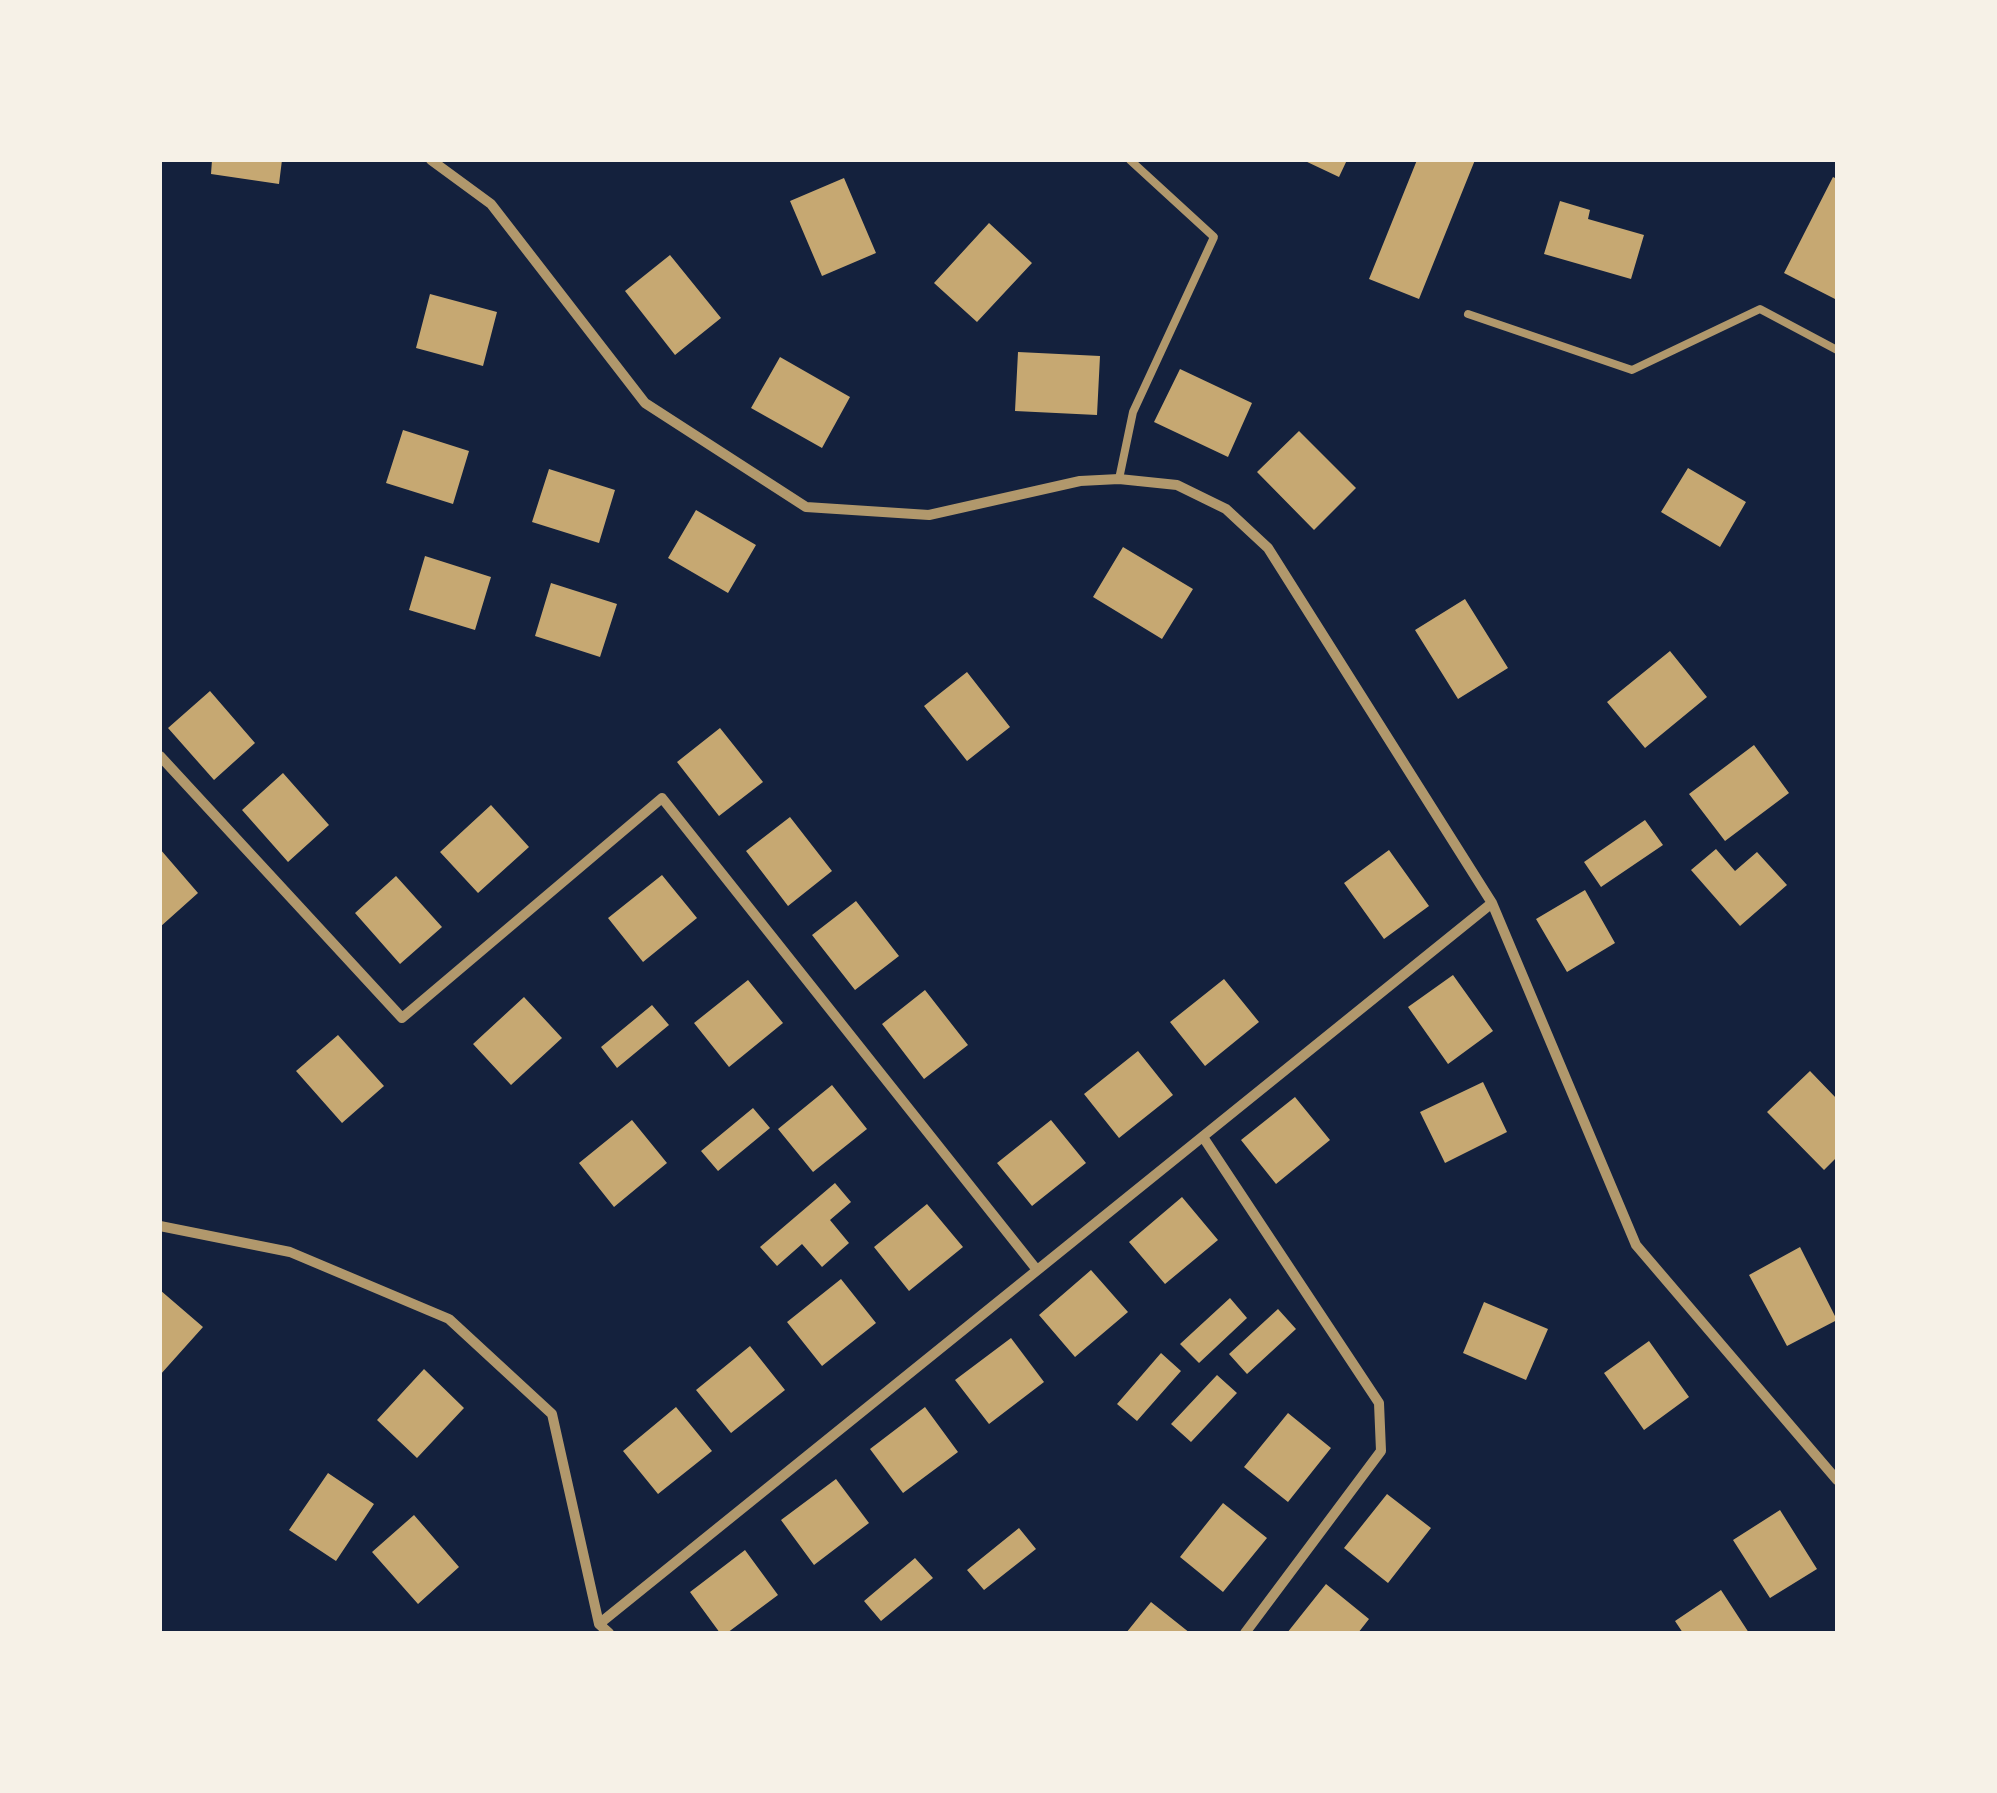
<!DOCTYPE html>
<html>
<head>
<meta charset="utf-8">
<style>
  body { margin:0 }
  #map { position:relative; width:1997px; height:1793px; overflow:hidden; background:#14213d; font-family:Barlow,sans-serif }
  canvas { display:block }
  .frame { position:absolute; inset:0; border:162px solid #f6f1e7; pointer-events:none }
</style>
</head>
<body>
<div id="map">
<canvas width="1997" height="1793"></canvas>
<div class="frame"></div>
</div>
<script>
const context = document.querySelector('canvas').getContext('2d');
context.lineJoin = 'round';
function fillPath(path, color) { context.fillStyle = color; context.fill(path, 'evenodd'); }
function stroke(path, color, width, dash) { context.strokeStyle = color; context.lineWidth = width; context.lineCap = dash ? 'butt' : 'round'; context.setLineDash(dash || []); context.stroke(path); }
fillPath(new Path2D(`
  M 212,160 L 282,160 L 279,184 L 211,174 Z
  M 1303,160 L 1347,160 L 1339,177 Z
  M 1417,160 L 1475,160 L 1419,299 L 1369,279 Z
  M 1833,177 L 1837,179 L 1837,300 L 1784,273 Z
  M 844,178 L 876,253 L 822,276 L 790,201 Z
  M 1560,201 L 1590,210 L 1588,219 L 1644,235 L 1631,279 L 1544,254 Z
  M 989,223 L 1032,263 L 977,322 L 934,283 Z
  M 670,255 L 721,318 L 675,355 L 625,291 Z
  M 430,294 L 497,312 L 483,366 L 416,348 Z
  M 1018,352 L 1100,356 L 1097,415 L 1015,411 Z
  M 780,357 L 850,397 L 822,448 L 751,408 Z
  M 1180,369 L 1252,403 L 1228,457 L 1154,422 Z
  M 403,430 L 469,451 L 453,504 L 386,483 Z
  M 1299,431 L 1356,488 L 1314,530 L 1257,472 Z
  M 1688,468 L 1746,502 L 1720,547 L 1661,512 Z
  M 549,469 L 615,490 L 599,543 L 532,522 Z
  M 696,510 L 756,545 L 728,593 L 668,558 Z
  M 1123,547 L 1193,589 L 1162,639 L 1093,597 Z
  M 425,556 L 491,577 L 475,630 L 409,610 Z
  M 551,583 L 617,604 L 600,657 L 535,636 Z
  M 1465,599 L 1508,668 L 1458,699 L 1415,630 Z
  M 1670,651 L 1707,697 L 1645,748 L 1607,702 Z
  M 967,672 L 1010,727 L 967,761 L 924,706 Z
  M 210,691 L 255,743 L 214,780 L 168,728 Z
  M 720,728 L 763,782 L 719,816 L 677,762 Z
  M 1754,745 L 1789,793 L 1725,841 L 1689,794 Z
  M 283,773 L 329,825 L 288,862 L 242,810 Z
  M 491,805 L 529,847 L 478,893 L 440,852 Z
  M 790,817 L 832,871 L 788,906 L 746,851 Z
  M 1645,820 L 1663,845 L 1601,887 L 1584,862 Z
  M 160,849 L 198,893 L 160,927 Z
  M 1716,849 L 1735,871 L 1757,852 L 1787,885 L 1740,926 L 1691,870 Z
  M 1389,850 L 1429,906 L 1384,939 L 1344,883 Z
  M 662,875 L 697,918 L 643,962 L 608,918 Z
  M 396,876 L 442,927 L 400,964 L 355,913 Z
  M 1585,890 L 1615,943 L 1567,972 L 1536,919 Z
  M 856,901 L 899,956 L 855,990 L 812,935 Z
  M 1453,975 L 1493,1031 L 1448,1064 L 1408,1007 Z
  M 1224,979 L 1259,1022 L 1205,1066 L 1170,1022 Z
  M 748,980 L 783,1023 L 729,1067 L 694,1023 Z
  M 925,990 L 968,1045 L 924,1079 L 882,1024 Z
  M 524,997 L 562,1038 L 511,1085 L 473,1044 Z
  M 652,1005 L 669,1025 L 617,1068 L 601,1047 Z
  M 338,1035 L 384,1086 L 342,1123 L 296,1071 Z
  M 1138,1051 L 1173,1095 L 1119,1138 L 1084,1094 Z
  M 1810,1071 L 1837,1099 L 1837,1157 L 1824,1170 L 1767,1112 Z
  M 1483,1082 L 1507,1132 L 1445,1163 L 1420,1112 Z
  M 832,1085 L 867,1129 L 813,1172 L 778,1129 Z
  M 1295,1097 L 1330,1140 L 1276,1184 L 1241,1140 Z
  M 753,1108 L 770,1128 L 718,1171 L 701,1151 Z
  M 632,1120 L 667,1163 L 614,1207 L 579,1163 Z
  M 1051,1120 L 1086,1163 L 1032,1206 L 997,1163 Z
  M 835,1183 L 851,1202 L 830,1220 L 849,1243 L 822,1267 L 802,1244 L 777,1266 L 760,1247 Z
  M 1182,1197 L 1218,1240 L 1165,1284 L 1129,1242 Z
  M 927,1204 L 963,1247 L 909,1291 L 874,1247 Z
  M 1800,1247 L 1837,1320 L 1787,1346 L 1749,1275 Z
  M 1091,1270 L 1128,1312 L 1075,1357 L 1039,1315 Z
  M 841,1279 L 876,1323 L 822,1366 L 787,1322 Z
  M 160,1290 L 203,1327 L 160,1375 Z
  M 1230,1298 L 1247,1318 L 1199,1363 L 1180,1344 Z
  M 1484,1302 L 1548,1329 L 1526,1380 L 1463,1353 Z
  M 1278,1309 L 1296,1329 L 1247,1374 L 1229,1354 Z
  M 1011,1338 L 1044,1382 L 989,1424 L 955,1380 Z
  M 1649,1341 L 1689,1397 L 1644,1430 L 1604,1373 Z
  M 750,1346 L 785,1390 L 731,1433 L 696,1390 Z
  M 1161,1353 L 1181,1371 L 1137,1421 L 1117,1404 Z
  M 424,1369 L 464,1408 L 417,1458 L 377,1420 Z
  M 1217,1375 L 1237,1393 L 1191,1442 L 1171,1424 Z
  M 676,1407 L 712,1451 L 658,1494 L 623,1451 Z
  M 925,1407 L 958,1452 L 903,1493 L 870,1449 Z
  M 1288,1413 L 1331,1448 L 1288,1502 L 1244,1467 Z
  M 328,1473 L 374,1504 L 336,1561 L 289,1530 Z
  M 836,1479 L 869,1523 L 814,1565 L 781,1520 Z
  M 1387,1494 L 1431,1528 L 1388,1583 L 1344,1548 Z
  M 1223,1503 L 1267,1538 L 1223,1592 L 1180,1557 Z
  M 1780,1510 L 1817,1569 L 1770,1598 L 1733,1540 Z
  M 414,1515 L 459,1567 L 418,1604 L 372,1552 Z
  M 1019,1528 L 1036,1549 L 984,1590 L 967,1570 Z
  M 745,1550 L 778,1595 L 727,1633 L 720,1633 L 690,1592 Z
  M 915,1558 L 933,1578 L 881,1621 L 864,1601 Z
  M 1326,1584 L 1369,1619 L 1358,1633 L 1287,1633 Z
  M 1721,1590 L 1749,1633 L 1683,1633 L 1675,1621 Z
  M 1151,1602 L 1190,1633 L 1126,1633 Z`), '#c6a872');
stroke(new Path2D(`
  M 1468,314 L 1632,370 L 1760,309 L 1837,350
  M 1119,479 L 1133,412 L 1214,237 L 1130,160`), '#b1986c', 8);
stroke(new Path2D(`
  M 431,160 L 491,204 L 645,403 L 806,507 L 929,515 L 1080,481 L 1119,479 L 1177,485 L 1226,509 L 1268,548 L 1492,903 L 1636,1245 L 1837,1480
  M 160,756 L 402,1018 L 662,798 L 1037,1270
  M 1203,1137 L 1379,1403 L 1381,1451 L 1245,1633
  M 160,1226 L 290,1252 L 449,1319 L 552,1414 L 599,1624 L 609,1633
  M 599,1624 L 1492,903`), '#b1986c', 10);
</script>
</body>
</html>
